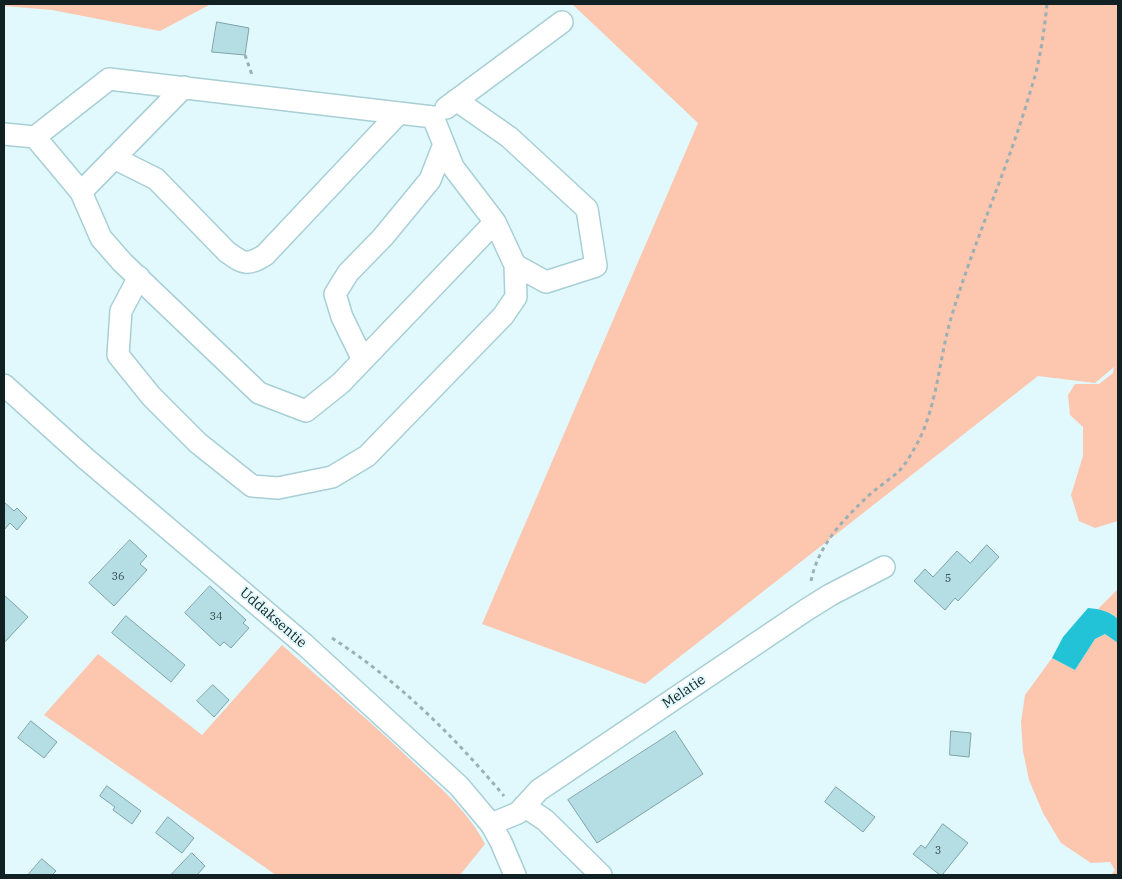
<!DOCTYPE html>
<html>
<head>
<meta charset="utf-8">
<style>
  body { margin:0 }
  #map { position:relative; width:1122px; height:879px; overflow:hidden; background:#e1f9fd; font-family:"IBM Plex Serif",serif }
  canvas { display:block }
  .frame { position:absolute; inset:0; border:5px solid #112123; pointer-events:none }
</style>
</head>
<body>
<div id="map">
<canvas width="1122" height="879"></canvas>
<div class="frame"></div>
</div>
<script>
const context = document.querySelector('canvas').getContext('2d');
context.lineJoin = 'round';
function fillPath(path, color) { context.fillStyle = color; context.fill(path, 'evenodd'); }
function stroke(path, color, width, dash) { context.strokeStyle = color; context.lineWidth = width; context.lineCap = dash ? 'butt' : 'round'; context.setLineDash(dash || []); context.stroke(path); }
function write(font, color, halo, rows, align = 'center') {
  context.font = font + ' "IBM Plex Serif",serif'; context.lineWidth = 4; context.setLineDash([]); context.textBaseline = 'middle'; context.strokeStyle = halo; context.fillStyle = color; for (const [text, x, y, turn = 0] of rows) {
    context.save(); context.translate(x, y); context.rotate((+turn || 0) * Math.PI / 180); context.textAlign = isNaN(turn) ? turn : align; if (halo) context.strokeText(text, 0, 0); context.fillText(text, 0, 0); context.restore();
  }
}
fillPath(new Path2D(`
  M 4,4 L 211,4 L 160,31 L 52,10 L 4,6 Z
  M 572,4 L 1118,4 L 1118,521 L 1095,528 L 1079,521 L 1071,495 L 1083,456 L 1083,427 L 1070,415 L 1068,395 L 1075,384 L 1099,384 L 1113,373 L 1114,367 L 1095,383 L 1038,376 L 645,684 L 482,624 L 698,123 Z
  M 1118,589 L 1118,619 L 1112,614 L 1098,609 Z
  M 1105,634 L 1118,643 L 1118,875 L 1111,875 L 1115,870 L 1110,862 L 1091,863 L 1061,843 L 1043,813 L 1029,780 L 1023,751 L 1021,722 L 1025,695 L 1052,658 L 1075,670 L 1095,639 Z
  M 282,645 C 327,685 374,724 418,767 C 443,790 469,813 485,844 L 460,875 L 276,875 L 44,715 L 98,654 L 202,735 Z`), '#fcc6af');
fillPath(new Path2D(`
  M 1088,608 C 1100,609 1109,611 1118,619 L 1118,643 L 1105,634 L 1095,639 L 1075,670 L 1052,658 L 1063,637 Z`), '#22c3d6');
const building = new Path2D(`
  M 217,22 L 249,28 L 245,55 L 212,52 Z
  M 4,502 L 14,511 L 17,508 L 27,518 L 17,530 L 10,523 L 4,530 Z
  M 130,540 L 147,556 L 140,564 L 147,570 L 114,606 L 89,583 Z
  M 987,545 L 999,557 L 958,601 L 955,598 L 945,610 L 914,581 L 925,569 L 933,577 L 957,551 L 970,563 Z
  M 210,586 L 246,620 L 243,623 L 249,628 L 231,648 L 224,642 L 220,646 L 185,613 Z
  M 4,595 L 28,617 L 4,643 Z
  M 126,616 L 185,665 L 171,682 L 112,633 Z
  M 213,685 L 229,700 L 214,717 L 197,701 Z
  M 31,721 L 57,742 L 44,758 L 18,738 Z
  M 675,731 L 703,774 L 597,843 L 568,800 Z
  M 951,731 L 971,733 L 969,757 L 950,755 Z
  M 107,786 L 141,811 L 132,824 L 113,810 L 115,807 L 100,796 Z
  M 836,787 L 875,817 L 863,832 L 825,802 Z
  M 168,817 L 194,838 L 182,853 L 156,833 Z
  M 943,824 L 968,843 L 942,875 L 940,875 L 913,854 L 921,845 L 925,848 Z
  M 192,853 L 205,866 L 197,875 L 171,875 Z
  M 42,859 L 56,871 L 52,875 L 28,875 Z`);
fillPath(building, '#b5dee4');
stroke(building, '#7ca3a9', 1);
const minor = new Path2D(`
  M 109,79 L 433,117 L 453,167 L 495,222 L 341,383 L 306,411 L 259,393 L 122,262 L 101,238 L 81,192 L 35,137 Z
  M 456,100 L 509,137 L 587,209 L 596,266 L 546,282 L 515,265 L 495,222
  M 446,108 L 562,22
  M 4,134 L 35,137
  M 114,158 L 156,179 L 227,252 C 244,264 247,266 265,255 L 399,113
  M 81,192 L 184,87
  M 139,277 L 121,311 L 118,355 L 151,396 L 198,443 L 252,486 L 278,488 L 332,477 L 367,456 L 503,316 L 516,297 L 515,265
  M 363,360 L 342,317 L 335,294 L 348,273 L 383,237 L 430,180 L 444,144
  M 4,385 L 85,458 L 305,645 L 459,786 L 491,824 L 501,842 L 515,875
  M 524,806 L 545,820 L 601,875
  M 491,824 L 518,813 L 539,790 L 806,610 L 830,595 L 884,567`);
stroke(minor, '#a7cfd5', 24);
stroke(new Path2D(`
  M 245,55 L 252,75
  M 811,581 C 818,547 840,523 864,500 C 875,489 888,481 899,471 C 906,464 913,451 918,442 C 938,403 939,357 952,315 C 975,238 1009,166 1031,89 C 1040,62 1044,32 1047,4
  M 332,638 C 397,680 454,736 504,796`), '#9bb0b4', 3, [4, 4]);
stroke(minor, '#fff', 21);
write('11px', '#3a5053', null, [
  ["36",118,577],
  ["5",948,579],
  ["34",216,617],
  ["3",938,851]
]);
write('14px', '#112123', '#e1f9fd', [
  ["Uddaksentie",273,618,41],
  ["Melatie",684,692,-34]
]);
</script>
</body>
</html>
